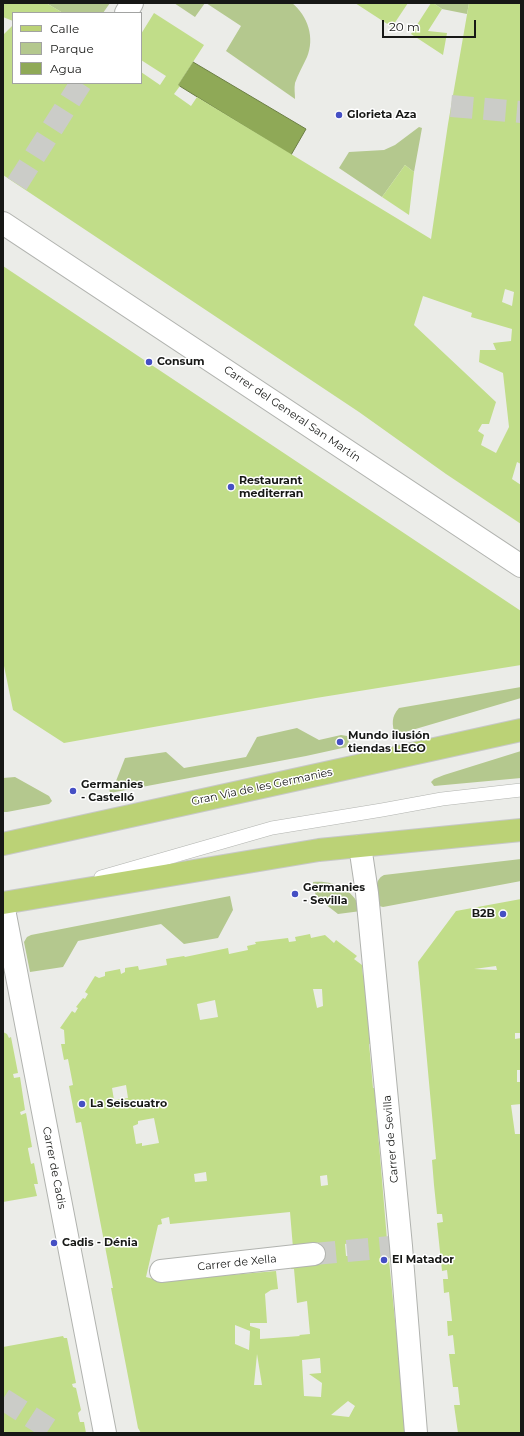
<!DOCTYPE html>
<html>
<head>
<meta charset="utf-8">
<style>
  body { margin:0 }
  #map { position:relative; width:524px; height:1436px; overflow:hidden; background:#ebece8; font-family:Montserrat,sans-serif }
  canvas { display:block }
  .frame { position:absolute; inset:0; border:4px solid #171816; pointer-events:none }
  .legend { position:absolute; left:12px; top:12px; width:130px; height:72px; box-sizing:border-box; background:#fff; border:1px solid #a2a3a2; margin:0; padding:5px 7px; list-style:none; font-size:12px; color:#171816 }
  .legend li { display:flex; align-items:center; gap:8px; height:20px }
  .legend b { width:20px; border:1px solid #a2a3a2 }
  .scale { position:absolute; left:382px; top:20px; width:94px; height:18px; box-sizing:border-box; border:2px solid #171816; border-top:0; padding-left:5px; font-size:12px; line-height:14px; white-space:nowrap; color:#171816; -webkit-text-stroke:3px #fff; paint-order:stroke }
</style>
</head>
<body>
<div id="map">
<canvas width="524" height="1436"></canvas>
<div class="frame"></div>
<ul class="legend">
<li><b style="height:5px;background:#bbd276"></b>Calle</li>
<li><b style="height:11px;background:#b4c88e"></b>Parque</li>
<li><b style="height:11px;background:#8fa957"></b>Agua</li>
</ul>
<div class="scale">20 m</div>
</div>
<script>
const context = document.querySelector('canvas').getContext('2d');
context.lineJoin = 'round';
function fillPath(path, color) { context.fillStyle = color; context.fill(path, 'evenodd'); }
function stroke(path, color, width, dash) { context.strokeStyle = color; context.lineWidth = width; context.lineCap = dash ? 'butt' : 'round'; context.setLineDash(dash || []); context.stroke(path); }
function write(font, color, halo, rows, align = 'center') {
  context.font = font + ' Montserrat,sans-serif'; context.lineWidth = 3; context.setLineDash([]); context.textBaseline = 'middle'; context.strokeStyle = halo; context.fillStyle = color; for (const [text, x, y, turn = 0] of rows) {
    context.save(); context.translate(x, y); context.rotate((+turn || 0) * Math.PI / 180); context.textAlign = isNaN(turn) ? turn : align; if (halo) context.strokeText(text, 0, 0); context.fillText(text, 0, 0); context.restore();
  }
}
fillPath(new Path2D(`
  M 46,3 L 110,3 L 103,13 L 63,13 Z
  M 174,3 L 205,3 L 195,17 Z
  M 206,3 L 292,3 C 308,16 315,38 307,57 C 303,66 298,74 295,83 C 294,88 295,94 295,99 L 226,51 L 241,26 Z
  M 433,3 L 469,3 L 467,14 L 442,9 Z
  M 419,127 L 422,128 L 414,172 L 405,165 L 382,197 L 339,168 L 349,152 L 384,150 L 395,145 Z
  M 521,687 L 521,698 L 395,735 C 392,724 391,717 399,708 Z
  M 297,728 L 319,740 L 341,735 L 347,736 L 349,741 L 347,747 L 306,756 L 110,793 L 108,783 L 116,781 L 125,758 L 166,752 L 184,768 L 246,757 L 257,737 Z
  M 521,751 L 521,778 L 434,786 L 431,782 L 434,779 L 444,775 Z
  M 15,777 L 49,796 L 52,801 L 49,804 L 7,812 L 3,812 L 3,778 Z
  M 521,859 L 521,881 L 383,907 L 379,906 C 378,895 372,881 384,875 Z
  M 313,882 C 334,880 355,890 361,911 L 338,914 L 316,897 Z
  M 230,896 L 233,910 L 218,938 L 184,944 L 161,924 L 78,941 L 63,967 L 30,972 L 24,942 L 27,937 L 31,935 Z`), '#b4c88e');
const water = new Path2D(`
  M 193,62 L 306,129 L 291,155 L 178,85 Z`);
fillPath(water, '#8fa957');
stroke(water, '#6b7e44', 1);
fillPath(new Path2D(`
  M 3,3 L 46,3 L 63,13 L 13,13 L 13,21 L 3,17 Z
  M 355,3 L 408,3 L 392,27 Z
  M 431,3 L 433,3 L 442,9 L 428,31 L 447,33 L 443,55 L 411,34 Z
  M 469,3 L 521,3 L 521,464 L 517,462 L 512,479 L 521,485 L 521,524 L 446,474 L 359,412 L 3,175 L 3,35 L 13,25 L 13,83 L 141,83 L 141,72 L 160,85 L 166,76 L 141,60 L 141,34 L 154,13 L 204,45 L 178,85 L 180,86 L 174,94 L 191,106 L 197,97 L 431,239 L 448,124 ZM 505,289 L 514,292 L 512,306 L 502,302 ZM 423,296 L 472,313 L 471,317 L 512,329 L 511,341 L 493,343 L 496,350 L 480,350 L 479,362 L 503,373 L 509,427 L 496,453 L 481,445 L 484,435 L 478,431 L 482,424 L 489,424 L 496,402 L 414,325 Z
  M 405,165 L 414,172 L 409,215 L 382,197 Z
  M 3,266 L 521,611 L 521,665 L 316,698 L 64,743 L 13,710 L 3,661 Z
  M 521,899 L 521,1033 L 515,1033 L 515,1039 L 521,1038 L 521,1070 L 517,1070 L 517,1082 L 521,1082 L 521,1104 L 511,1105 L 515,1134 L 521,1134 L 521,1433 L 458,1433 L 454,1405 L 460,1405 L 458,1387 L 453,1387 L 449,1354 L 455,1354 L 453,1335 L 448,1336 L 447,1321 L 452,1321 L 449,1292 L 444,1293 L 443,1279 L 448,1279 L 447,1270 L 442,1271 L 437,1223 L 443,1222 L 442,1214 L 437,1214 L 434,1185 L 432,1160 L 436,1159 L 418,962 L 456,911 ZM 496,966 L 497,970 L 474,969 Z
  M 310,934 L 311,938 L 325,935 L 334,943 L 336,940 L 357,956 L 354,959 L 362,965 L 363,976 L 367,976 L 373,1043 L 369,1044 L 370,1054 L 373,1088 L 376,1088 L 377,1099 L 375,1099 L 377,1121 L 379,1121 L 380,1132 L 378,1132 L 387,1240 L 396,1330 L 400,1329 L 402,1353 L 398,1353 L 409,1433 L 141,1433 L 138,1428 L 111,1288 L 113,1288 L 81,1122 L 76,1123 L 69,1086 L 73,1085 L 68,1059 L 64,1060 L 61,1044 L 65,1044 L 64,1030 L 60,1028 L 72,1011 L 75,1013 L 78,1008 L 76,1007 L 83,998 L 85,999 L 88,994 L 85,992 L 95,976 L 99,978 L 105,976 L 105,972 L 120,969 L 121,974 L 125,972 L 125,968 L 138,966 L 139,970 L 167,965 L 166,959 L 184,956 L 185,957 L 228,948 L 229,954 L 248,950 L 247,946 L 256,944 L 255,942 L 288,938 L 289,942 L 296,941 L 295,937 ZM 313,989 L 322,989 L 323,1006 L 317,1008 ZM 215,1000 L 218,1017 L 200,1020 L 197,1004 ZM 126,1085 L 128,1098 L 114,1100 L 112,1088 ZM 154,1118 L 159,1143 L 142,1146 L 142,1143 L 136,1144 L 133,1126 L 138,1124 L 138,1121 ZM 206,1172 L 207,1181 L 195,1182 L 194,1174 ZM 327,1175 L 328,1185 L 321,1186 L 320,1176 ZM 290,1212 L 293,1248 L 291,1269 L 294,1269 L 297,1303 L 307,1301 L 310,1334 L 299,1335 L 300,1336 L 260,1339 L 260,1329 L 250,1326 L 250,1323 L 267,1323 L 265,1294 L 271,1290 L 278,1289 L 276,1271 L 161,1281 L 146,1277 L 158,1225 L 162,1224 L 161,1219 L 169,1217 L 170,1224 ZM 352,1243 L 353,1256 L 346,1256 L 345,1244 ZM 235,1325 L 250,1331 L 249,1350 L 235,1344 ZM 257,1354 L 262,1385 L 254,1385 ZM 320,1358 L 321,1373 L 309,1374 L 322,1383 L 321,1397 L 304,1396 L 302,1360 ZM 348,1401 L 355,1406 L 349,1417 L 331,1415 Z
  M 3,1032 L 7,1034 L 9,1038 L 11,1037 L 18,1073 L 13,1074 L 14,1078 L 20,1077 L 25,1110 L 20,1112 L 21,1115 L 26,1113 L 32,1147 L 28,1148 L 28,1149 L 31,1164 L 34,1163 L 38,1184 L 34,1184 L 37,1196 L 3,1202 Z
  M 63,1336 L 64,1338 L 67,1338 L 76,1383 L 72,1384 L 73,1387 L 76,1388 L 81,1410 L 78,1413 L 79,1418 L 80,1422 L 84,1422 L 86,1433 L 3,1433 L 3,1347 Z`), '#c1dd89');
stroke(new Path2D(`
  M 451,106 L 521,112
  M 17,184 L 81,83
  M 314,1254 L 401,1246
  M 3,1399 L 56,1433`), '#cbccc8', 22, [22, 11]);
const lane = new Path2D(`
  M 101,877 L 272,828 L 382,810 L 442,799 L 521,790`);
const street = new Path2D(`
  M 126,13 L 132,3
  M 3,223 L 521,566
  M 360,846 L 367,893 L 401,1246 L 416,1433
  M 3,904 L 105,1433
  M 161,1271 L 314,1254`);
const primary = new Path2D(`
  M 3,844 L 521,730
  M 3,903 L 319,850 L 521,830`);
stroke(lane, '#b1b3af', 14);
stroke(street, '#b1b3af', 24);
stroke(primary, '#c7c8c7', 24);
stroke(lane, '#fff', 13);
stroke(street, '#fff', 22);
stroke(primary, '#bbd276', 22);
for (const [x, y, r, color] of [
  [339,115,4,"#454fc4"],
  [149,362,4,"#454fc4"],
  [231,487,4,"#454fc4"],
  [340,742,4,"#454fc4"],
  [73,791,4,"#454fc4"],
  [295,894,4,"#454fc4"],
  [503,914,4,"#454fc4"],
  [82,1104,4,"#454fc4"],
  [54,1243,4,"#454fc4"],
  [384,1260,4,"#454fc4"]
]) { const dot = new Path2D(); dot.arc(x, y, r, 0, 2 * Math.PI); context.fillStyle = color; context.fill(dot); stroke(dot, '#fff', 1.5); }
write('bold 11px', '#171816', '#fff', [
  ["Glorieta Aza",347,115],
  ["Consum",157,362],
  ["Restaurant",239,481],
  ["mediterran",239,494],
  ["Mundo ilusión",348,736],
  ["tiendas LEGO",348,749],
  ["Germanies",81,785],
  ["- Castelló",81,798],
  ["Germanies",303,888],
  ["- Sevilla",303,901],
  ["B2B",495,914,"right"],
  ["La Seiscuatro",90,1104],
  ["Cadis - Dénia",62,1243],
  ["El Matador",392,1260]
], 'left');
write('11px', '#171816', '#fff', [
  ["Carrer del General San Martín",292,414,34],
  ["Gran Via de les Germanies",262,787,-12],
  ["Carrer de Sevilla",391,1139,-95],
  ["Carrer de Cadis",54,1168,79],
  ["Carrer de Xella",237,1263,-6]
]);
</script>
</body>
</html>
